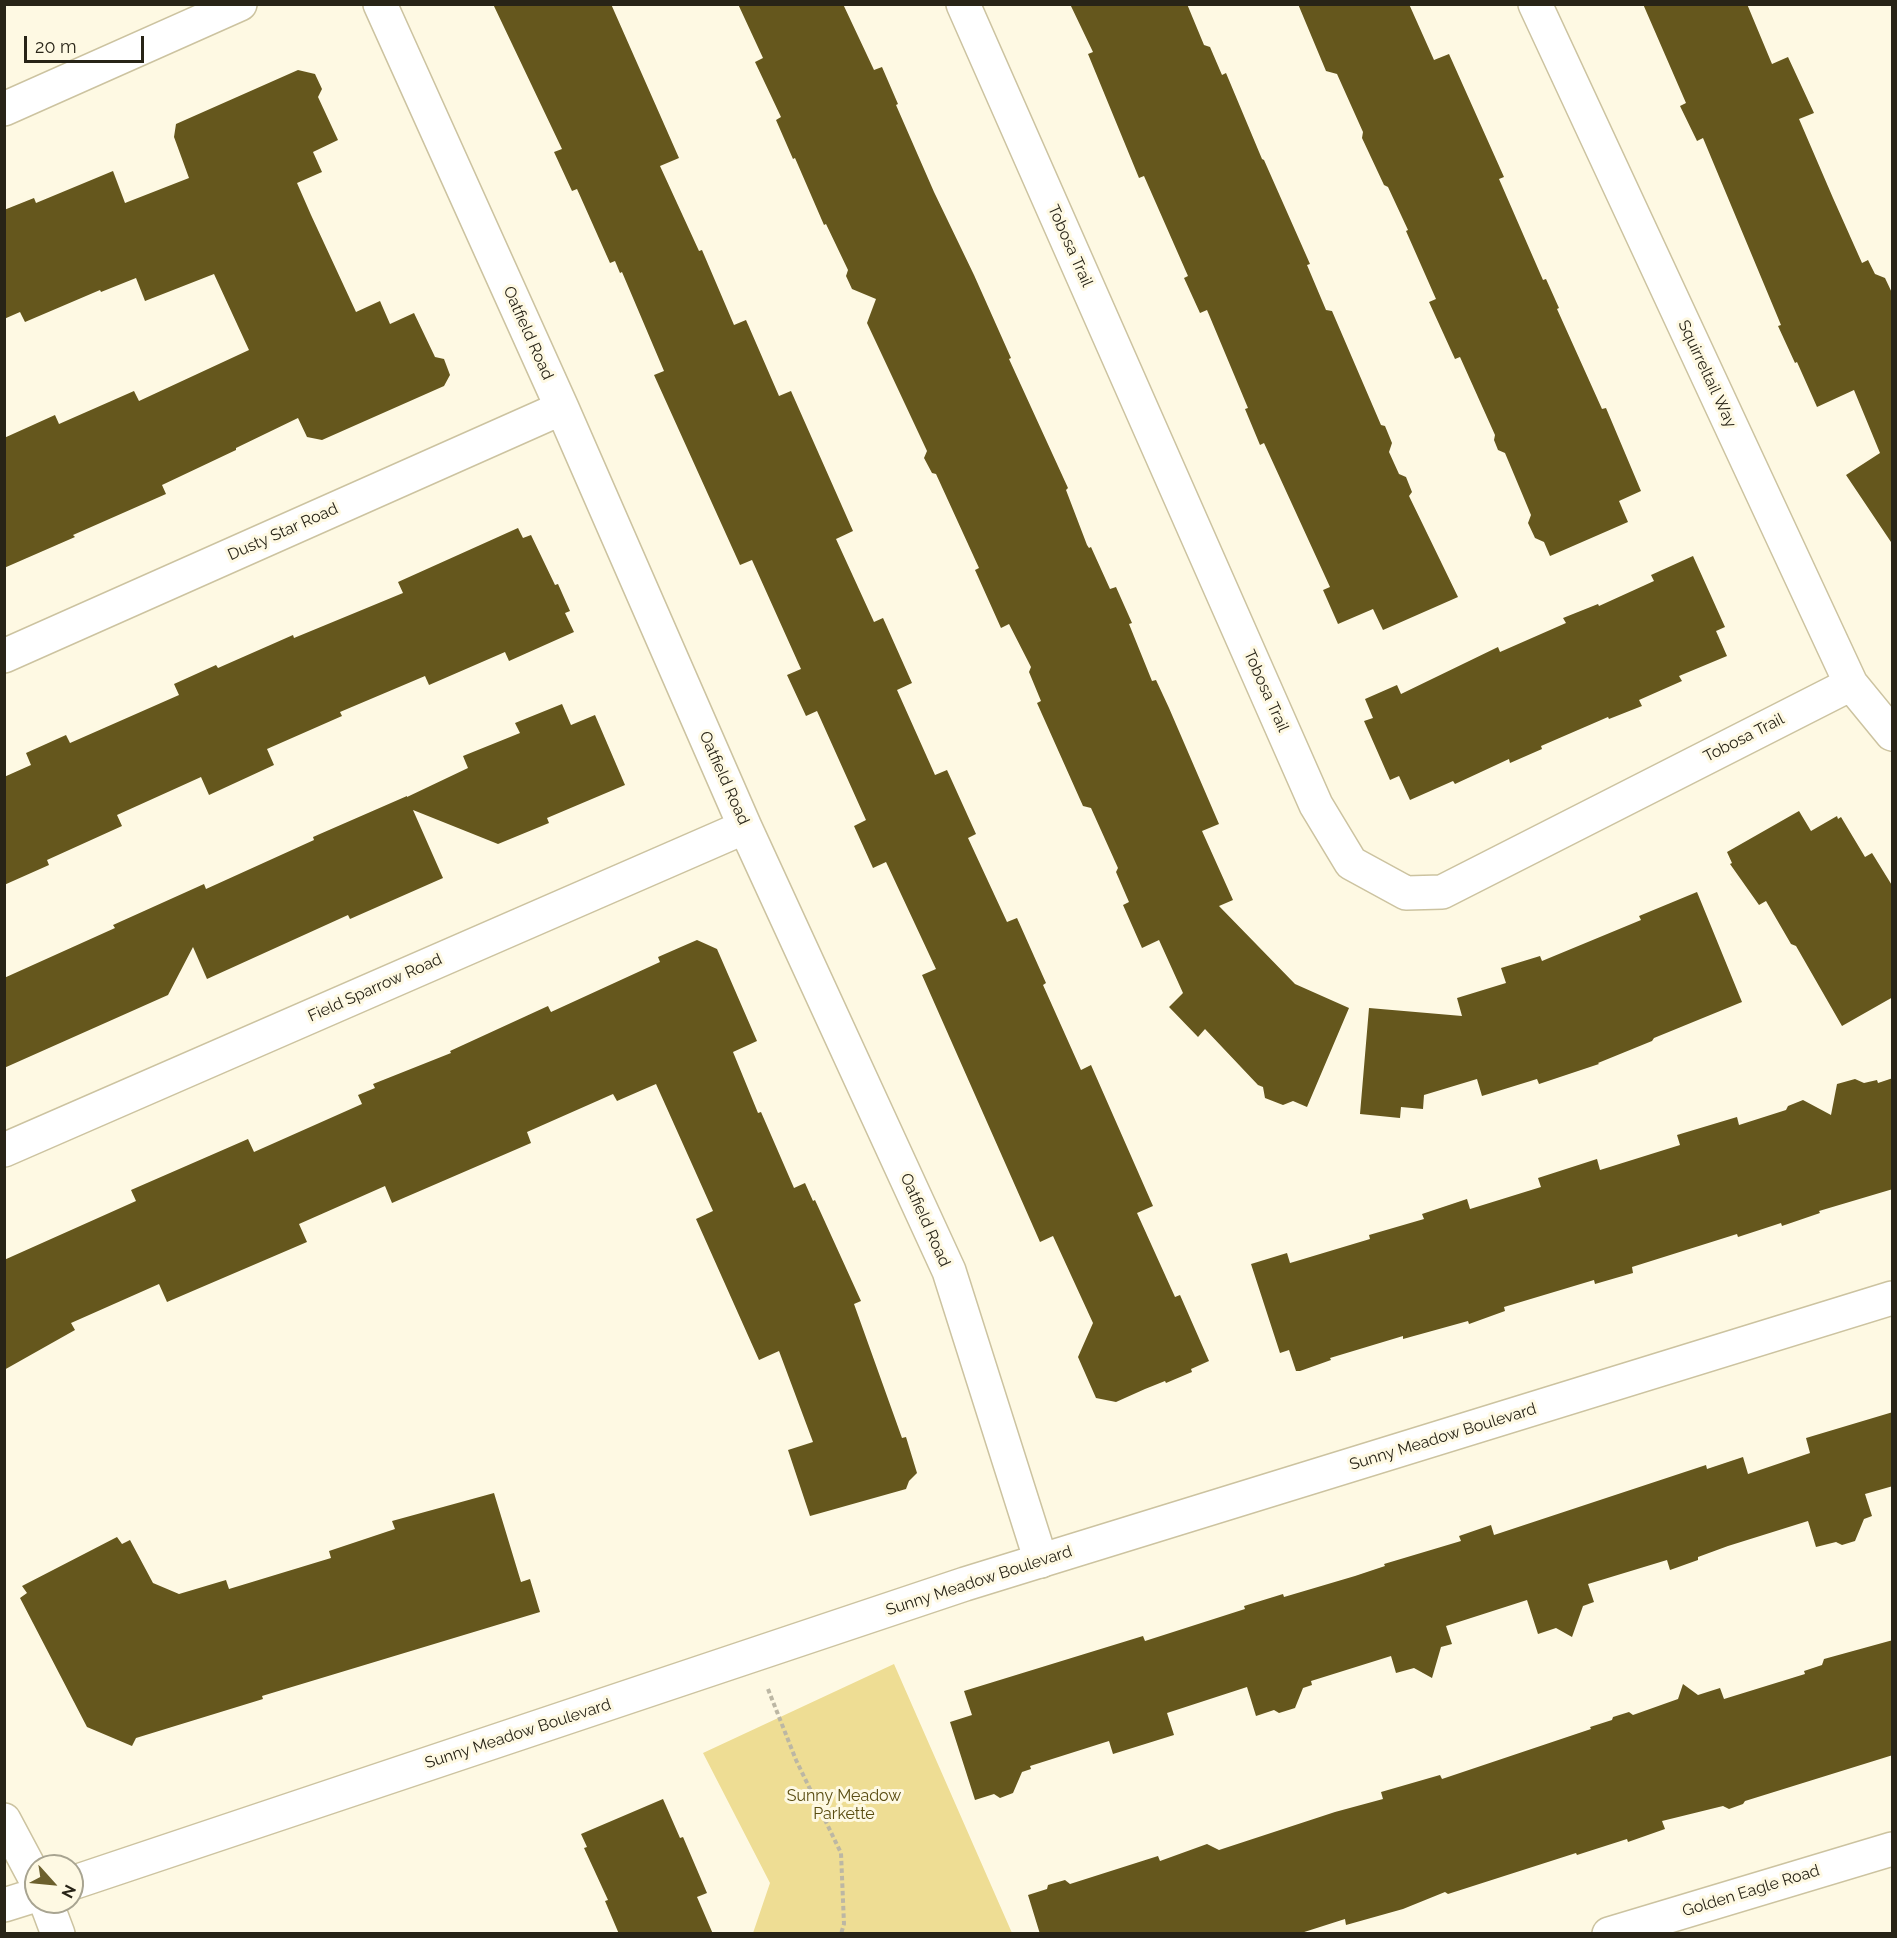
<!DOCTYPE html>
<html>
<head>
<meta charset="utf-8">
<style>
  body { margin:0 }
  #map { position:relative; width:1897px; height:1938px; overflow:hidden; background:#fef9e3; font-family:Raleway,sans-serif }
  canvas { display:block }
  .frame { position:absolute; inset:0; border:6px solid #282417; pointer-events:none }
  .north { position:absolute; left:24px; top:1854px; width:60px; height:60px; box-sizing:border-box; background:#fef9e3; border:2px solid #a8a491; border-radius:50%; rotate:117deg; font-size:16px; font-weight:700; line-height:24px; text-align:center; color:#282417 }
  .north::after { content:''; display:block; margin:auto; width:21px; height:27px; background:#6c602d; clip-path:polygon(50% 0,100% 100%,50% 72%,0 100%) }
  .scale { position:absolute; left:24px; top:36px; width:120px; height:27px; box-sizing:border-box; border:3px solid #282417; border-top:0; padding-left:8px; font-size:18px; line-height:21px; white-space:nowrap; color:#282417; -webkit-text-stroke:4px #fef9e3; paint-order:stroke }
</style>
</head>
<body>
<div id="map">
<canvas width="1897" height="1938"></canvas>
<div class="frame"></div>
<div class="north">N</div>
<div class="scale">20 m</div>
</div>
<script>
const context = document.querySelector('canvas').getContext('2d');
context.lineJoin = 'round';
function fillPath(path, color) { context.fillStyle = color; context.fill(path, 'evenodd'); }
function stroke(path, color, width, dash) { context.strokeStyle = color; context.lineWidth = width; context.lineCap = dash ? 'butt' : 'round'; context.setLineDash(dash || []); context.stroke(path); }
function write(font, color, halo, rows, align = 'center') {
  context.font = font + ' Raleway,sans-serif'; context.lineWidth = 6; context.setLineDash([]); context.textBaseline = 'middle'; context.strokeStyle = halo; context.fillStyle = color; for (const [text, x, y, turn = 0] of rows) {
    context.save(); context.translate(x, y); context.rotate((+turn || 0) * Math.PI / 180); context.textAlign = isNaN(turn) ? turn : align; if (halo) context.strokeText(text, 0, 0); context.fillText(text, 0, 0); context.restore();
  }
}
fillPath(new Path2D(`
  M 894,1664 L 1012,1933 L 753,1933 L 770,1883 L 703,1753 Z`), '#eedd94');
fillPath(new Path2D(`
  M 493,4 L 611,4 L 679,158 L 660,166 L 699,251 L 702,250 L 734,325 L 746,320 L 779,396 L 791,391 L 853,531 L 836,539 L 874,622 L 883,618 L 912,683 L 897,690 L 935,775 L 947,770 L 976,834 L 968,838 L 1007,922 L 1017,918 L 1046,983 L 1043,985 L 1081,1070 L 1091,1065 L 1153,1206 L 1137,1213 L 1175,1297 L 1180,1295 L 1209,1361 L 1191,1369 L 1192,1372 L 1166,1383 L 1165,1381 L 1145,1389 L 1116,1402 L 1096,1398 L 1078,1357 L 1093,1323 L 1053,1236 L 1040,1242 L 922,975 L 936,969 L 886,862 L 873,868 L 854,826 L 866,820 L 817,711 L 806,716 L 787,675 L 801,669 L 752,560 L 740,565 L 654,375 L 664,371 L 622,272 L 620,273 L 615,261 L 610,263 L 577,189 L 572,191 L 554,152 L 562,149 Z
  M 738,4 L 843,4 L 874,70 L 882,67 L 898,104 L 896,105 L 934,192 L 974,275 L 1011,358 L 1009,359 L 1068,488 L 1066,490 L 1087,545 L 1089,548 L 1091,547 L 1110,589 L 1116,587 L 1132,623 L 1129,624 L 1152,681 L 1156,680 L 1169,708 L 1219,824 L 1202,831 L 1233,900 L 1219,906 L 1295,984 L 1349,1008 L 1307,1107 L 1293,1101 L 1283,1105 L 1265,1098 L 1263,1087 L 1258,1085 L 1205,1029 L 1198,1037 L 1169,1007 L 1183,993 L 1159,940 L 1142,948 L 1123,905 L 1129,902 L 1116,872 L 1118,868 L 1091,808 L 1083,806 L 1037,703 L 1041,701 L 1029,672 L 1031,667 L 1009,624 L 1001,628 L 975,570 L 979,568 L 936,474 L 932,473 L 924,458 L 927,451 L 867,323 L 876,299 L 852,289 L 846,276 L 848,270 L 826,224 L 824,225 L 795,158 L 793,159 L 776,120 L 781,117 L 755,62 L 763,58 Z
  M 1070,4 L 1187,4 L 1204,45 L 1210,47 L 1222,75 L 1226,73 L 1262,159 L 1264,160 L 1310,264 L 1307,265 L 1326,310 L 1332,311 L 1381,425 L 1385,426 L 1392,443 L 1389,452 L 1399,474 L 1406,477 L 1412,492 L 1409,496 L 1458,597 L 1383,630 L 1373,609 L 1338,624 L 1323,590 L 1330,587 L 1264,443 L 1260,445 L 1245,409 L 1248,408 L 1207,310 L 1200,313 L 1184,278 L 1188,276 L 1144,176 L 1139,178 L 1088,54 L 1093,52 Z
  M 1298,4 L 1409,4 L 1434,60 L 1449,54 L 1504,177 L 1499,179 L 1543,280 L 1546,279 L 1559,308 L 1557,309 L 1602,409 L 1606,408 L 1641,491 L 1619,501 L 1628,522 L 1550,556 L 1544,542 L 1535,538 L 1528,523 L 1531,515 L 1505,453 L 1498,450 L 1494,440 L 1495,435 L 1460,357 L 1455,359 L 1429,302 L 1436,299 L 1406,231 L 1408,230 L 1388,187 L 1384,185 L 1362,138 L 1363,132 L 1337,74 L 1326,71 Z
  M 1643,4 L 1747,4 L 1772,64 L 1788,57 L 1814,113 L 1799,119 L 1833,198 L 1862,263 L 1868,260 L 1875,274 L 1885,278 L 1893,295 L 1893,545 L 1846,475 L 1880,453 L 1854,390 L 1817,407 L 1797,362 L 1795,363 L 1778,326 L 1781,325 L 1703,138 L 1697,141 L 1680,106 L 1686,103 Z
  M 298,70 L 315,74 L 322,89 L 318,97 L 338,140 L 313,152 L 322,172 L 297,183 L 311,215 L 356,312 L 380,301 L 390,324 L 414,313 L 435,357 L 444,359 L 450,375 L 444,386 L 322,440 L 307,437 L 298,418 L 236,448 L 236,450 L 162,485 L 166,494 L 73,535 L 75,537 L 4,568 L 4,438 L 55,415 L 59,424 L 134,391 L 139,401 L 249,350 L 214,274 L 145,301 L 136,278 L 101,292 L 100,290 L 25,322 L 20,312 L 4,319 L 4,210 L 34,198 L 36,203 L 113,171 L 125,203 L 189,178 L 174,137 L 176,124 Z
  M 518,528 L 523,538 L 531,535 L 555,585 L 558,584 L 570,611 L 565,613 L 574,632 L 509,661 L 505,652 L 429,685 L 425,676 L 340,712 L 342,716 L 267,749 L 274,765 L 209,795 L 201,777 L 117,815 L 122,826 L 47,860 L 49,865 L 4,885 L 4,777 L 31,765 L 26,753 L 66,735 L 70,743 L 179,695 L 174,684 L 216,665 L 218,668 L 293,635 L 294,638 L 403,593 L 398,582 Z
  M 1693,556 L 1725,627 L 1716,631 L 1727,656 L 1679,676 L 1682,681 L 1639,700 L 1642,706 L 1609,719 L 1608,717 L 1541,746 L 1542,749 L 1510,763 L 1509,759 L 1455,784 L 1453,781 L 1410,800 L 1399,776 L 1390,780 L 1364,721 L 1373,718 L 1365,699 L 1397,685 L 1401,694 L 1498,647 L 1500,652 L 1566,623 L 1563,618 L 1598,604 L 1599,606 L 1654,581 L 1651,575 Z
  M 562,704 L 571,725 L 595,715 L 625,785 L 547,818 L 549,823 L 498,844 L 413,810 L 443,878 L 350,919 L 348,915 L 207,979 L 193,947 L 168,995 L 4,1068 L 4,978 L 115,928 L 113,925 L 204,884 L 206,889 L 314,840 L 313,837 L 407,796 L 407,797 L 468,768 L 463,756 L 520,733 L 515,723 Z
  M 1799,811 L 1811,831 L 1837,816 L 1838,819 L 1841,817 L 1865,857 L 1872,853 L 1893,887 L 1893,997 L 1842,1026 L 1796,946 L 1791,944 L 1766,901 L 1759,905 L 1730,864 L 1732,863 L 1727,852 Z
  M 1697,892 L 1742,1002 L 1654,1038 L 1652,1041 L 1598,1063 L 1599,1064 L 1539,1084 L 1537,1079 L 1482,1096 L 1477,1079 L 1424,1095 L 1423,1109 L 1401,1107 L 1400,1118 L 1360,1114 L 1369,1008 L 1462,1016 L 1457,998 L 1506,983 L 1501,968 L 1540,956 L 1542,961 L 1641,920 L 1639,916 Z
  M 697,940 L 717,949 L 757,1041 L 733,1052 L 758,1113 L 761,1112 L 794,1188 L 805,1183 L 813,1201 L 815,1200 L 861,1301 L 854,1304 L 902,1438 L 906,1437 L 917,1473 L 909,1481 L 906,1489 L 810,1516 L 788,1450 L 813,1442 L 779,1351 L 759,1360 L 696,1219 L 713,1211 L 656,1084 L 617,1101 L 613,1094 L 527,1132 L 531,1143 L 392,1203 L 385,1186 L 299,1224 L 307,1242 L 167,1302 L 159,1284 L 71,1323 L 75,1330 L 4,1370 L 4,1260 L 136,1201 L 131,1190 L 248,1139 L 254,1152 L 362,1104 L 358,1095 L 375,1088 L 373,1084 L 451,1053 L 450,1051 L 548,1006 L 551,1012 L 660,962 L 658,957 Z
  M 1893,1078 L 1893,1189 L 1819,1211 L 1820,1213 L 1782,1226 L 1781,1223 L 1738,1237 L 1737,1234 L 1632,1267 L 1633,1273 L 1595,1284 L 1594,1280 L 1504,1307 L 1505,1311 L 1469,1324 L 1468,1321 L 1403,1339 L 1403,1336 L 1330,1358 L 1331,1360 L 1300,1371 L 1296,1371 L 1289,1350 L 1280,1353 L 1251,1264 L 1287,1253 L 1290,1263 L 1370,1239 L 1369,1235 L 1424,1219 L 1422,1214 L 1467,1199 L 1470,1209 L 1541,1187 L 1538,1178 L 1597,1159 L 1600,1170 L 1680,1145 L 1677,1135 L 1737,1117 L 1739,1125 L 1786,1110 L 1788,1106 L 1803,1100 L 1831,1115 L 1837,1084 L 1855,1079 L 1864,1083 L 1877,1080 L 1878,1083 Z
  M 1893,1412 L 1893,1486 L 1865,1494 L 1872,1516 L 1864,1519 L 1855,1541 L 1842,1545 L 1836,1542 L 1816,1547 L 1808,1521 L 1728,1546 L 1698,1557 L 1698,1560 L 1670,1570 L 1667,1560 L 1588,1584 L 1594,1602 L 1583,1606 L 1572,1637 L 1556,1628 L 1538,1634 L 1527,1600 L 1446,1626 L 1452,1644 L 1441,1647 L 1432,1678 L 1414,1668 L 1396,1673 L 1391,1656 L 1311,1681 L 1312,1685 L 1303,1688 L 1295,1708 L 1279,1713 L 1274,1710 L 1256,1716 L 1247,1687 L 1167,1713 L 1174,1735 L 1113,1754 L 1109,1741 L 1030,1766 L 1031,1769 L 1022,1772 L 1013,1793 L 1000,1798 L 994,1794 L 975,1800 L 950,1722 L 972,1715 L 964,1691 L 1143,1636 L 1145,1641 L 1245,1609 L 1244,1606 L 1283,1594 L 1284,1597 L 1355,1576 L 1385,1566 L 1384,1564 L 1461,1541 L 1459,1536 L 1491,1525 L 1494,1535 L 1706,1465 L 1707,1469 L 1743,1457 L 1748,1474 L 1810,1453 L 1806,1438 Z
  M 494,1493 L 521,1582 L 530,1579 L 540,1612 L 262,1696 L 263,1699 L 136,1738 L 132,1746 L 87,1727 L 20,1598 L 27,1593 L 22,1586 L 117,1537 L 122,1544 L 130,1540 L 153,1583 L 179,1594 L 226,1580 L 229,1589 L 331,1558 L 329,1551 L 395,1529 L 392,1521 Z
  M 1893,1640 L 1893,1755 L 1745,1801 L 1743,1804 L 1729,1809 L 1723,1806 L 1662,1821 L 1665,1829 L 1628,1842 L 1627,1839 L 1577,1855 L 1576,1853 L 1448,1894 L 1445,1892 L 1403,1909 L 1346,1925 L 1345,1919 L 1298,1934 L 1040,1934 L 1028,1895 L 1047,1889 L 1048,1885 L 1065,1880 L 1070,1884 L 1158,1856 L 1160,1861 L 1207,1844 L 1219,1850 L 1335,1812 L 1383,1799 L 1381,1792 L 1440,1775 L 1442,1779 L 1591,1729 L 1590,1727 L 1612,1720 L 1613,1717 L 1629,1712 L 1633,1715 L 1678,1699 L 1683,1684 L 1698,1695 L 1720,1688 L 1724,1699 L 1805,1674 L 1804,1671 L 1822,1665 L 1824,1659 Z
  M 663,1799 L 680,1838 L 683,1837 L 707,1893 L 697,1897 L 713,1934 L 619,1934 L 605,1901 L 608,1900 L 584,1848 L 587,1847 L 581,1834 Z`), '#65571d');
const minor = new Path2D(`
  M 380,4 L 562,408 L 745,827 L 949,1271 L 1041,1561
  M 963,4 L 1316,805 L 1351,863 L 1406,893 L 1442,892 L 1851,684
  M 1535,4 L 1851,684 L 1892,734
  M 4,109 L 240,4
  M 4,656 L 562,408
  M 4,1150 L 745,827
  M 1609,1934 L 1892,1849`);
const tertiary = new Path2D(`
  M 4,1820 L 36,1880
  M 72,1883 L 965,1584 L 1892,1298
  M 46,1902 L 58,1934
  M 4,1905 L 36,1895`);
stroke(minor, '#ccc3a0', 36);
stroke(tertiary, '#ccc3a0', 36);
stroke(new Path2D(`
  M 768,1689 L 796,1760 L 841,1853 L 844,1924 L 841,1934`), '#bcb7a4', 4, [4.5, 3]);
stroke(minor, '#fff', 33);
stroke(tertiary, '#fff', 33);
write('16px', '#282417', '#fef9e3', [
  ["Tobosa Trail",1070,246,66],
  ["Oatfield Road",528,333,66],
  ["Squirreltail Way",1707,374,65],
  ["Dusty Star Road",283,532,-24],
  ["Tobosa Trail",1266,691,66],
  ["Tobosa Trail",1744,738,-27],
  ["Oatfield Road",724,778,66],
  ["Field Sparrow Road",375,988,-24],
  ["Oatfield Road",925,1220,66],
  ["Sunny Meadow Boulevard",1443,1437,-17],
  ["Sunny Meadow Boulevard",979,1581,-18],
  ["Sunny Meadow Boulevard",518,1734,-18],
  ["Golden Eagle Road",1751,1891,-17]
]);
write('16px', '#594c11', '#fef9e3', [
  ["Sunny Meadow",844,1796],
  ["Parkette",844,1814]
]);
</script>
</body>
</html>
